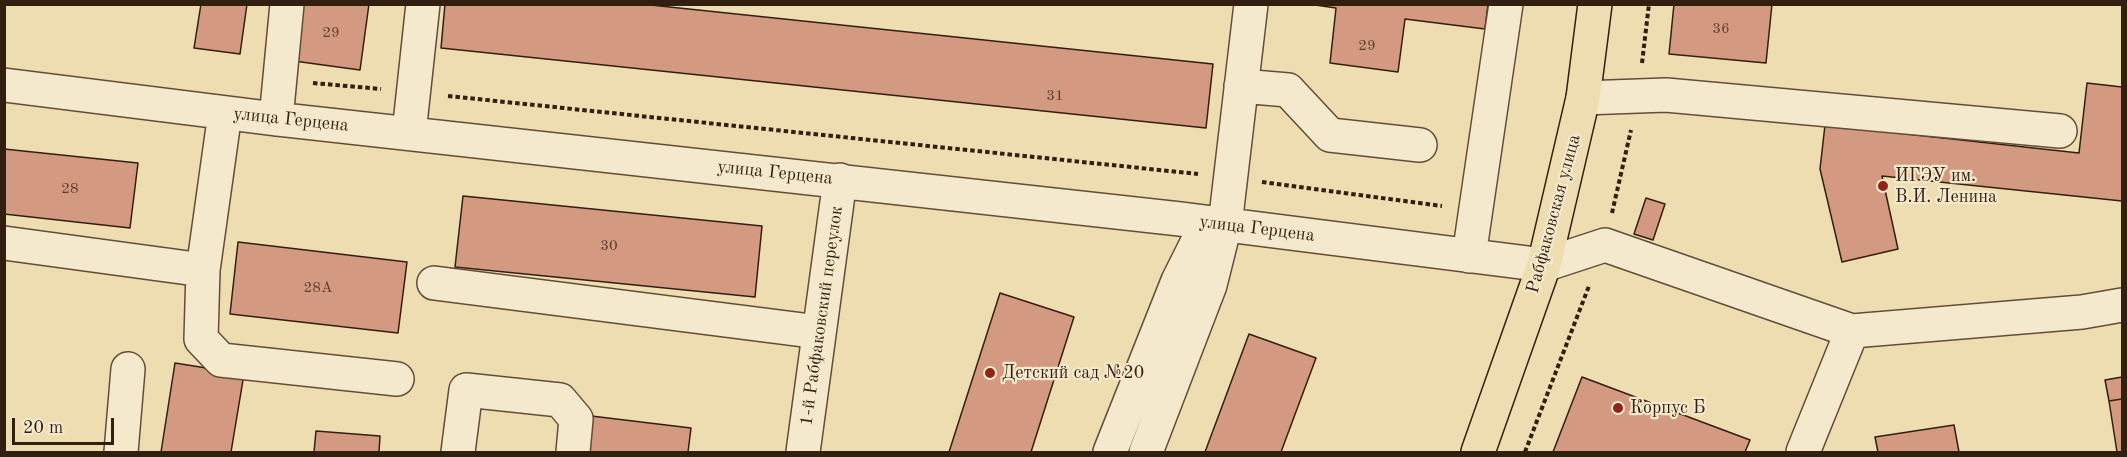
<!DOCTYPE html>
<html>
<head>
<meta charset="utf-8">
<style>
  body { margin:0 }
  #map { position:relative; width:2127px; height:457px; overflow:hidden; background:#eeddb0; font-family:"Old Standard TT",serif }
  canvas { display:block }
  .frame { position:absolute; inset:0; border:6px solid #331f10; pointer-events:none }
  .scale { position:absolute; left:12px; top:418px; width:102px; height:27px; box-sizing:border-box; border:3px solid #331f10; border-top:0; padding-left:8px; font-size:18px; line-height:21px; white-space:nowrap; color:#331f10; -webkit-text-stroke:4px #f4e9cc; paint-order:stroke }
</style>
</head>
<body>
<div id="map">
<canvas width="2127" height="457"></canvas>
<div class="frame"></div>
<div class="scale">20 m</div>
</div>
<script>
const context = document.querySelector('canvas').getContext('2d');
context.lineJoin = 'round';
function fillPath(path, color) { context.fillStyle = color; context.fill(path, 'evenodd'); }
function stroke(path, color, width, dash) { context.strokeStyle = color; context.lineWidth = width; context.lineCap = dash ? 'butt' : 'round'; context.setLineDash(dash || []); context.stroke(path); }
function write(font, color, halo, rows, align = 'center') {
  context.font = font + ' "Old Standard TT",serif'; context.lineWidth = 4.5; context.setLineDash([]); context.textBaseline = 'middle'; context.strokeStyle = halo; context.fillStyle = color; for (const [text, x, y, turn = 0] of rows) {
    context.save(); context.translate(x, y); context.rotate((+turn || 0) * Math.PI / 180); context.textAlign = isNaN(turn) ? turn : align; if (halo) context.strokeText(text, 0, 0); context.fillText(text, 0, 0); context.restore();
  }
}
const building = new Path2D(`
  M 201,4 L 247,4 L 240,54 L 194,48 Z
  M 301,4 L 369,4 L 360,70 L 294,61 Z
  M 445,4 L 641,4 L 1213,64 L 1206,128 L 441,48 Z
  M 1308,4 L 1488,4 L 1485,29 L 1405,19 L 1398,72 L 1330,63 L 1336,8 Z
  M 1674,4 L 1772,4 L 1766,63 L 1669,54 Z
  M 2087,83 L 2122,87 L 2122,201 L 1882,176 L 1898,249 L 1842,262 L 1820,169 L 1825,125 L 2079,153 Z
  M 4,149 L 138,163 L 130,228 L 4,214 Z
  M 463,196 L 762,226 L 755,297 L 455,267 Z
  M 1646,198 L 1665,204 L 1653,240 L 1634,234 Z
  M 238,242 L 407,262 L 398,333 L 230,314 Z
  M 1000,293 L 1074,317 L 1031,452 L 949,452 Z
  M 1249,334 L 1316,358 L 1281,452 L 1205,452 Z
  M 175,363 L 244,374 L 231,452 L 161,452 Z
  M 1582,377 L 1750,440 L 1745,452 L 1553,452 Z
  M 2122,377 L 2122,399 L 2109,401 L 2105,380 Z
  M 2122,399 L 2122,452 L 2117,452 L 2109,401 Z
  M 583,415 L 691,428 L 688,452 L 579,452 Z
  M 1954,425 L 1959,452 L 1878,452 L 1875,437 Z
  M 316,431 L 380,436 L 379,452 L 314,452 Z`);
fillPath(building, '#d49981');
stroke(building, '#331f10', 1.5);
const minor = new Path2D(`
  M 4,85 L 276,119 L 1180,219 L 1544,265 L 1605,245 L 1852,331 L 2082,312 L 2122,305
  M 1241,86 L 1288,90 L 1330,135 L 1420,145
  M 1583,98 L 1666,95 L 2060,131
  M 225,113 L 203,270 L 201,339 L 221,360 L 397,379
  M 276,119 L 287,4
  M 409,133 L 423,4
  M 4,243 L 203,270
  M 1469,256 L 1506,4
  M 434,283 L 819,332
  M 121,452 L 128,369
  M 458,452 L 466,390 L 560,400 L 576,419 L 573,452
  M 803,452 L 840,180
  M 1110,452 L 1178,281 L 1207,223
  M 1146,452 L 1210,285 L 1225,225 L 1251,4
  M 1803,452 L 1852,331`);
const major = new Path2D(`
  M 1478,452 L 1544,265 L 1583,98 L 1595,4`);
stroke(minor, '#624e38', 36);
stroke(major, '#331f10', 36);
stroke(new Path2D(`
  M 1642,63 L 1649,4
  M 313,83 L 381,89
  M 448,96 L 1198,174
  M 1262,182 L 1442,206
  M 1612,213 L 1631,130
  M 1525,452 L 1589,286`), '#331f10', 4, [4.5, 3]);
stroke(minor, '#f4e9cc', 33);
stroke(major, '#eeddb0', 33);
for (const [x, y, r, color] of [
  [1883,186,6,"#8f2418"],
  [990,373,6,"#8f2418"],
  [1618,408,6,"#8f2418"]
]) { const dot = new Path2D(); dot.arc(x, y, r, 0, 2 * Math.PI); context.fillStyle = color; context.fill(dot); stroke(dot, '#f4e9cc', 2); }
write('15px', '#5b3e2c', null, [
  ["36",1721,29],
  ["29",331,33],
  ["29",1367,46],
  ["31",1055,96],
  ["28",70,189],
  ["30",609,246],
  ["28А",318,288]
]);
write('18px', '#331f10', '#f4e9cc', [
  ["улица Герцена",291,120,6],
  ["улица Герцена",775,173,6],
  ["Рабфаковская улица",1554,214,-75],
  ["улица Герцена",1257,229,7],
  ["1-й Рабфаковский переулок",822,316,-82]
]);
write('18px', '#331f10', '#f4e9cc', [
  ["ИГЭУ им.",1895,176],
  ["В.И. Ленина",1895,197],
  ["Детский сад №20",1002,373],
  ["Корпус Б",1630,408]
], 'left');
</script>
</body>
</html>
